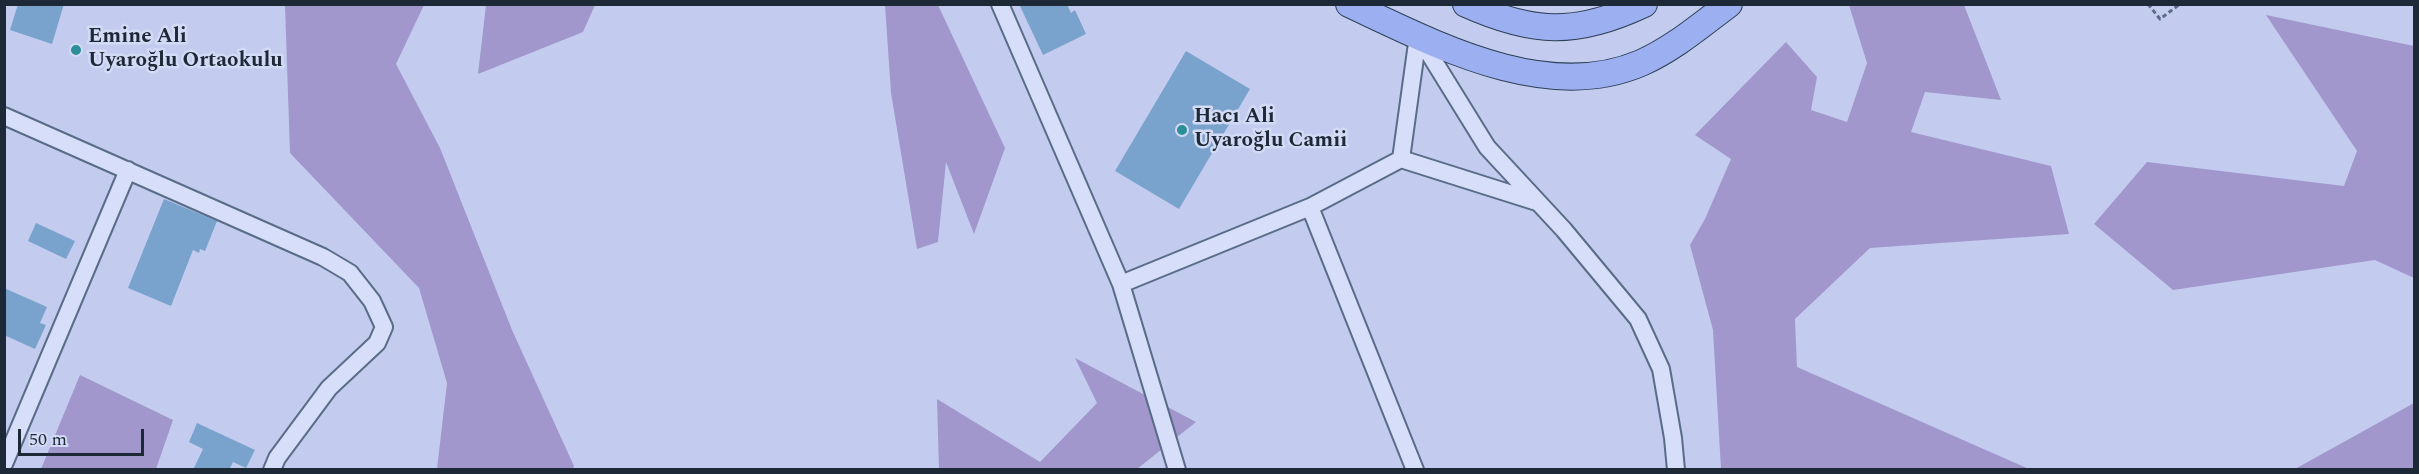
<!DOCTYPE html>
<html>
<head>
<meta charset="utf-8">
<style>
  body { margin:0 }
  #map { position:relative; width:2419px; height:474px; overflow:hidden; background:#c3ccee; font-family:Spectral,serif }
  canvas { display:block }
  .frame { position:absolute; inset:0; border:6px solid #1e2938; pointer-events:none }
  .scale { position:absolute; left:18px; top:429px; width:126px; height:27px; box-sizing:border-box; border:3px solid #1e2938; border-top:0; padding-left:8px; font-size:18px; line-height:21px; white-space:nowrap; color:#1e2938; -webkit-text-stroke:4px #d2daf5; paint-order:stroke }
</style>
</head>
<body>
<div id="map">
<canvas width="2419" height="474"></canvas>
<div class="frame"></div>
<div class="scale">50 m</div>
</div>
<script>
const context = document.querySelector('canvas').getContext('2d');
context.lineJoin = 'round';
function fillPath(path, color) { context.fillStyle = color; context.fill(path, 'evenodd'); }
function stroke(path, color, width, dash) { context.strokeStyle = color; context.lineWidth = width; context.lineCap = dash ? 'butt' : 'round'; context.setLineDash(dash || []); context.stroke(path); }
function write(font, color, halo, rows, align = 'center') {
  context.font = font + ' Spectral,serif'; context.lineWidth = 5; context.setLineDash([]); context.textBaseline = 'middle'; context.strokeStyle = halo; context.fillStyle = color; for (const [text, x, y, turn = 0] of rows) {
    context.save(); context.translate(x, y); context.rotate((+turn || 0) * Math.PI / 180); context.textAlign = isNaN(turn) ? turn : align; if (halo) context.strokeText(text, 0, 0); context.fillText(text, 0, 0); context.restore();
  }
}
fillPath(new Path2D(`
  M 358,4 L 424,5 L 396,64 L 440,148 L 512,330 L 574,466 L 573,469 L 437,469 L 447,383 L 419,288 L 290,153 L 285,5 Z
  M 486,5 L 486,4 L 595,5 L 583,32 L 478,74 Z
  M 885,5 L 938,5 L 1005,148 L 974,234 L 946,162 L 938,242 L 917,249 L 891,93 Z
  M 1849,5 L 1964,5 L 2001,100 L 1925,92 L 1911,132 L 2051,166 L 2069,234 L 1870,248 L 1795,319 L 1797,367 L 2029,469 L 1721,469 L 1713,330 L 1690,245 L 1705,219 L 1731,159 L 1695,135 L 1786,42 L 1817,77 L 1811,110 L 1847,122 L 1867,63 Z
  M 2266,15 L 2414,46 L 2414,278 L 2375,260 L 2173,290 L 2094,224 L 2147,162 L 2344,186 L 2357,151 Z
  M 1075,358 L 1196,422 L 1137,469 L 939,469 L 937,399 L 1040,462 L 1097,403 Z
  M 80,375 L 173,420 L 156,469 L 41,469 Z
  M 2414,403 L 2414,469 L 2295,469 Z`), '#a197cc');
fillPath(new Path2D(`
  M 18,4 L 64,4 L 52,44 L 10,30 Z
  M 1019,4 L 1067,4 L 1071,13 L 1075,10 L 1086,34 L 1043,55 Z
  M 1186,51 L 1250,89 L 1179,209 L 1115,171 Z
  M 164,199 L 217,221 L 205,251 L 200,249 L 199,253 L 193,250 L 171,306 L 128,288 Z
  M 36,223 L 75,241 L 66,259 L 28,241 Z
  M 4,288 L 47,307 L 40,323 L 46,325 L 35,349 L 4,335 Z
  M 197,423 L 255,450 L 246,468 L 233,462 L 229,470 L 193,470 L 203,449 L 189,442 Z`), '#79a3cc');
const minor = new Path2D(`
  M 1000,4 L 1121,284 L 1177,470
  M 1419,37 L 1487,147 L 1564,230 L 1638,319 L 1661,369 L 1673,438 L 1676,470
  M 4,116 L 323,257 L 350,273 L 372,301 L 384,327 L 377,343 L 329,388 L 277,458 L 272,470
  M 1401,159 L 1418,36
  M 1310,207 L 1401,159 L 1537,202
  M 1121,284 L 1310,207 L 1415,470
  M 4,464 L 128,170`);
const primary = new Path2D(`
  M 1349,4 C 1435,44 1546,104 1641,63 C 1673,49 1701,25 1729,4
  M 1466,4 C 1533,34 1576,36 1644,4`);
stroke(minor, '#5a6c88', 20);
stroke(primary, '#2e4056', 28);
stroke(new Path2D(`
  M 2148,4 L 2160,19 L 2180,4`), '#5a6c88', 3, [4.5, 3]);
stroke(minor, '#d6def9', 16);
stroke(primary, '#9baff1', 26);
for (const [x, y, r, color] of [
  [76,50,6,"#2a8f97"],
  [1182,130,6,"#2a8f97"]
]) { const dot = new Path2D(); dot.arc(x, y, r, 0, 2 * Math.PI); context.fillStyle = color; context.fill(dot); stroke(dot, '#d2daf5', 2); }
write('bold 21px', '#1e2938', '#d2daf5', [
  ["Emine Ali",88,38],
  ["Uyaroğlu Ortaokulu",88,62],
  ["Hacı Ali",1194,118],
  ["Uyaroğlu Camii",1194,142]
], 'left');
</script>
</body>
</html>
